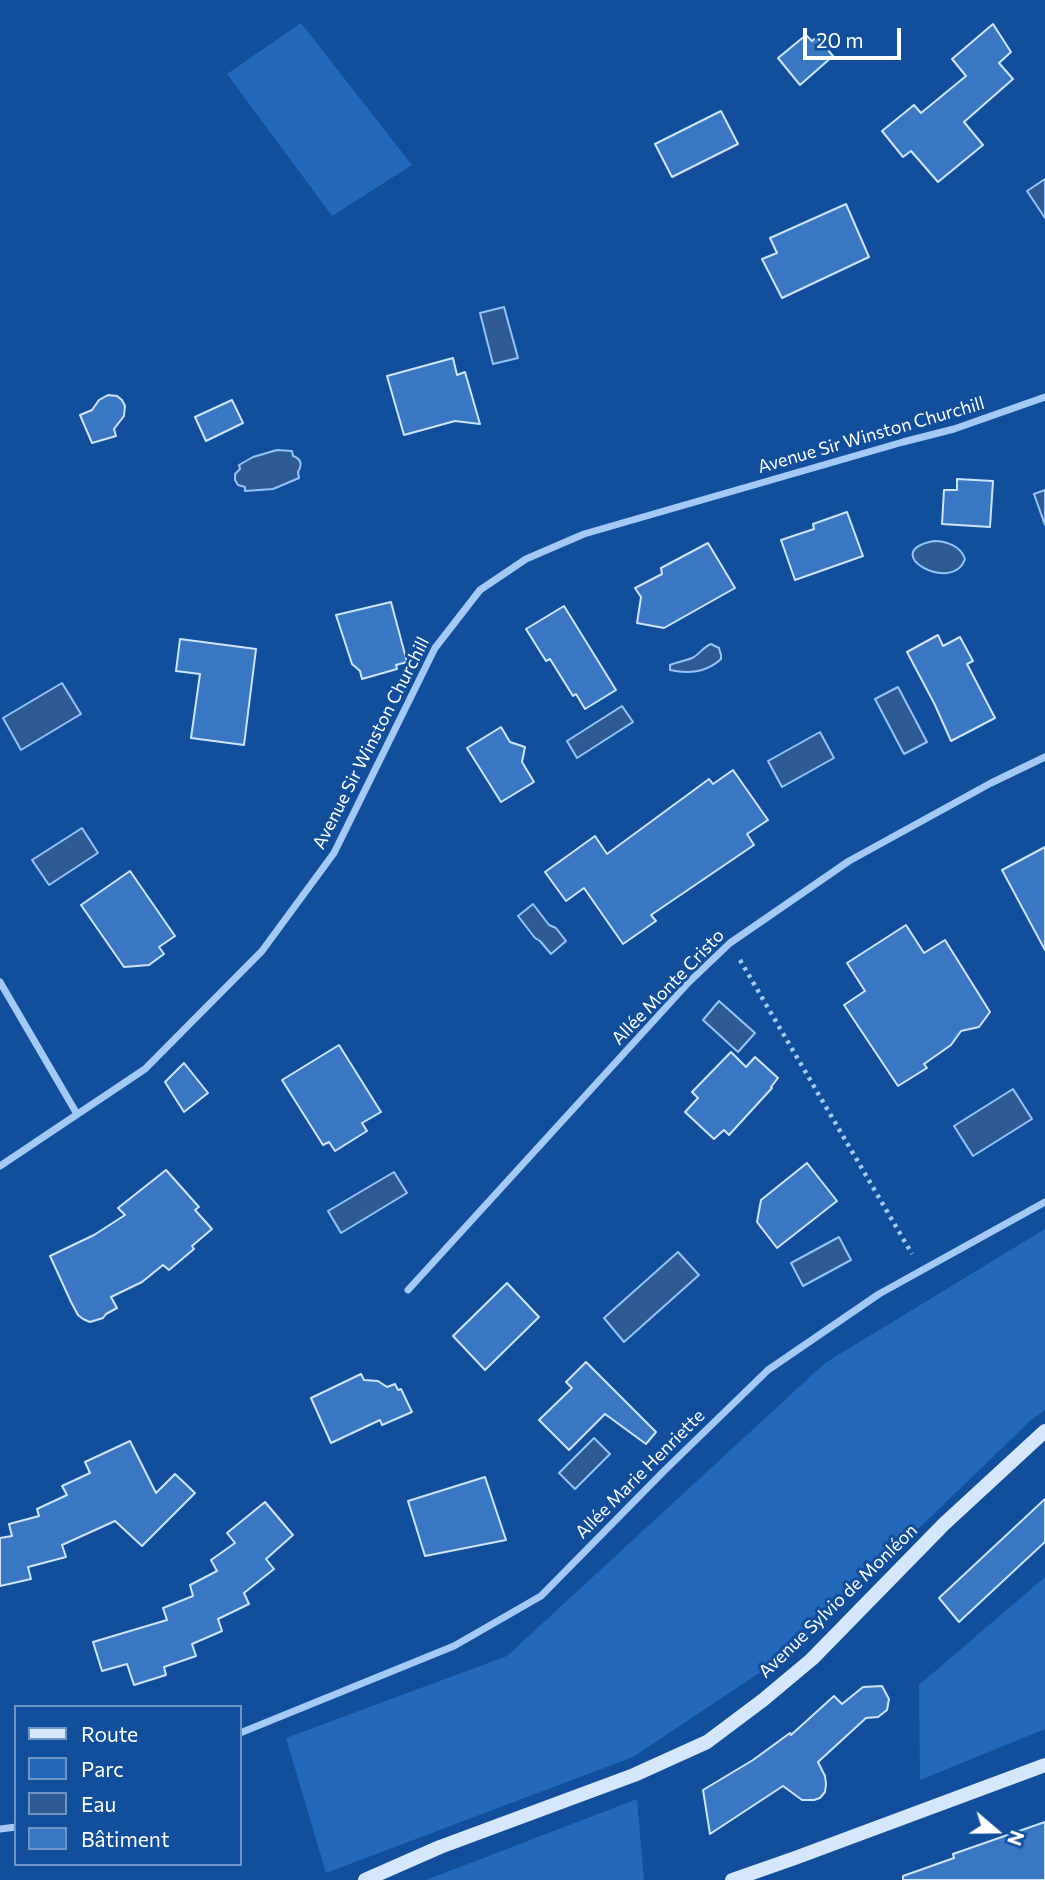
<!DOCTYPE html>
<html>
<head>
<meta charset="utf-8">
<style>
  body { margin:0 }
  #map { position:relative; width:1045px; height:1880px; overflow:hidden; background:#114e9c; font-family:Commissioner,sans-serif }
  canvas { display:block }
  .legend { position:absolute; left:14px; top:1705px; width:228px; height:161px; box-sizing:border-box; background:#114e9c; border:2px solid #7095c4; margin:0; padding:9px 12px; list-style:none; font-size:21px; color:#fff }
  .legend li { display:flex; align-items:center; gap:14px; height:35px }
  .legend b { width:35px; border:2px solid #7095c4 }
  .north { position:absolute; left:961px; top:1796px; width:70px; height:70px; -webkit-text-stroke:5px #114e9c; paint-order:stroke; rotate:110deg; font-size:19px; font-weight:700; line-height:28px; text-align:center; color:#fff }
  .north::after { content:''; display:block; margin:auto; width:24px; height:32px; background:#fff; clip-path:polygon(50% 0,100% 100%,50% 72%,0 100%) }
  .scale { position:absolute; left:803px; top:28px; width:98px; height:32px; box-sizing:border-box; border:4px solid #fff; border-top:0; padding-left:9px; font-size:21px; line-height:24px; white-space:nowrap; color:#fff; -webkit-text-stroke:5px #114e9c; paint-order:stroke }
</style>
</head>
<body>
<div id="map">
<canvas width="1045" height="1880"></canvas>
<ul class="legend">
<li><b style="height:9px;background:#d5e7fd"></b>Route</li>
<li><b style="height:19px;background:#2368bb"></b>Parc</li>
<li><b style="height:19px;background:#2f5b95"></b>Eau</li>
<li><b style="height:19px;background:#3977c3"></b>Bâtiment</li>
</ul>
<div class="north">N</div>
<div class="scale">20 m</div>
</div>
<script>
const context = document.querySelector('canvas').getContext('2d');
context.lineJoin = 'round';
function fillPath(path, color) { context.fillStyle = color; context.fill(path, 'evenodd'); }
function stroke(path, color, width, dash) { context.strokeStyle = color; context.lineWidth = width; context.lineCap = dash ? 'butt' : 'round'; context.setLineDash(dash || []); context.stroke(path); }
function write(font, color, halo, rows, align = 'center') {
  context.font = font + ' Commissioner,sans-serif'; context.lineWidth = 6; context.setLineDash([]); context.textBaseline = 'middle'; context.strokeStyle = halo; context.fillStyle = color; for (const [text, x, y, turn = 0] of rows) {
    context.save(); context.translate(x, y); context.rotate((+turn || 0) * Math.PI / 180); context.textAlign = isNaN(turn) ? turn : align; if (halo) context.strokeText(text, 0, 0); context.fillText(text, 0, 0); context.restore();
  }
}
fillPath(new Path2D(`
  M 301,23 L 412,165 L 332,216 L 227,74 Z
  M 1045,1229 L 1045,1410 L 1031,1420 L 791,1652 L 633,1757 L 326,1873 L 286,1738 L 507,1656 L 825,1363 Z
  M 1045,1577 L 1045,1729 L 920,1780 L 919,1685 Z
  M 637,1799 L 644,1880 L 426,1880 Z`), '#2368bb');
const water = new Path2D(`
  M 1045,179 L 1045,218 L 1027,191 Z
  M 504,307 L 518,358 L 493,364 L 480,313 Z
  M 277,450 L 292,451 L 293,456 C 302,459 302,465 298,472 L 299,478 L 273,489 L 245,491 L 245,487 L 238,485 L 235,480 L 235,474 L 240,469 L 239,465 L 253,457 Z
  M 1045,490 L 1045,525 L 1034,494 Z
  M 934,541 C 946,541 961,546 965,559 C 953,595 876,552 934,541 Z
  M 711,644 L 719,648 L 721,655 L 721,659 C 707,672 688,674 670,670 L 670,665 C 677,662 685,661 692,658 C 700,654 703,647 711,644 Z
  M 62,683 L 81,714 L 21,750 L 3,718 Z
  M 898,687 L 927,742 L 904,754 L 875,699 Z
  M 622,706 L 633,722 L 577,758 L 567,741 Z
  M 820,732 L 834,758 L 782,787 L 768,761 Z
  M 82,828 L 98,853 L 49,885 L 32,860 Z
  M 533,904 L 549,925 L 556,928 L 566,941 L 551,954 L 540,941 L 535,938 L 518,916 Z
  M 719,1001 L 755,1033 L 738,1052 L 703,1020 Z
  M 1013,1089 L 1032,1119 L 973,1156 L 954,1126 Z
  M 394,1172 L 407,1193 L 341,1233 L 328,1211 Z
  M 839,1237 L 851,1260 L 803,1286 L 791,1263 Z
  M 678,1252 L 699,1275 L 624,1342 L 604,1318 Z
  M 594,1438 L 610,1454 L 575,1489 L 559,1473 Z`);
fillPath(water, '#2f5b95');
stroke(water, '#97c4f8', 2);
const building = new Path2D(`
  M 993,24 L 1011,52 L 999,63 L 1013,79 L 964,122 L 983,145 L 938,182 L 911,151 L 903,157 L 882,131 L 914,105 L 921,113 L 966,76 L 952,59 Z
  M 806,35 L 812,41 L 817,37 L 833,56 L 800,85 L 778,58 Z
  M 721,111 L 738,144 L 672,177 L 655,144 Z
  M 846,204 L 869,257 L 782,298 L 762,259 L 777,253 L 770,238 Z
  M 453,358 L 457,375 L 465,372 L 480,424 L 455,421 L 404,435 L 387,376 Z
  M 108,395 L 117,396 L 122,400 L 125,406 L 124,416 L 114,429 L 116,436 L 92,443 L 80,415 L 92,410 L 99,400 Z
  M 232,400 L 243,423 L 206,441 L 195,417 Z
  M 957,479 L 993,481 L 990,527 L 942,524 L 944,490 L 957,490 Z
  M 847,512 L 863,556 L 795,580 L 781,540 L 814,529 L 813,524 Z
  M 708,543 L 735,588 L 664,628 L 637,623 L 641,597 L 635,588 L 662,574 L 661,568 Z
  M 391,602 L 407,662 L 396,665 L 397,669 L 362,679 L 360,671 L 352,664 L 336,615 Z
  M 564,606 L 616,690 L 585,709 L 576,694 L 573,696 L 550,659 L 546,661 L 526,629 Z
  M 938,635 L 943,646 L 960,637 L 973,661 L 967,664 L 995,718 L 951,741 L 935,705 L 907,652 Z
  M 180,639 L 256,649 L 244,745 L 191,738 L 200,674 L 176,671 Z
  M 501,727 L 510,742 L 525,747 L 522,762 L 534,782 L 501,802 L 467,748 Z
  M 733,770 L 768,820 L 747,834 L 754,845 L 651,915 L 656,921 L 623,944 L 584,888 L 566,901 L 545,872 L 595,836 L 607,854 L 709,779 L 713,784 Z
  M 1045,847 L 1045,950 L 1002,870 Z
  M 130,871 L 175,936 L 159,947 L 164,954 L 149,965 L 124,967 L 81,905 Z
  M 906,925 L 924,953 L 945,940 L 990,1012 L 979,1027 L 961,1031 L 951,1045 L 924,1064 L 927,1068 L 898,1086 L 844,1005 L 865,991 L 847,963 Z
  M 339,1045 L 381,1112 L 362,1123 L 367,1131 L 335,1151 L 329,1142 L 323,1145 L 282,1080 Z
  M 731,1052 L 746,1067 L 755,1057 L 778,1078 L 771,1087 L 772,1088 L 729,1135 L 724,1130 L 714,1139 L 685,1112 L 698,1098 L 692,1092 Z
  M 184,1063 L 208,1093 L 184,1112 L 165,1082 Z
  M 807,1163 L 837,1201 L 777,1248 L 757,1222 L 761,1200 Z
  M 166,1170 L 199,1207 L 195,1210 L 212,1229 L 192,1246 L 194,1249 L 169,1270 L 163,1265 L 142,1282 L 111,1297 L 117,1308 L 106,1314 L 103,1318 L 90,1322 L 83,1319 L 78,1315 L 71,1302 L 50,1256 L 94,1235 L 125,1215 L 118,1208 Z
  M 507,1283 L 539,1317 L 485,1370 L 453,1336 Z
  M 586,1362 L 656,1432 L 646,1444 L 605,1414 L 569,1450 L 539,1420 L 572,1388 L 566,1382 Z
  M 361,1374 L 364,1380 L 378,1381 L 387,1387 L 395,1384 L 398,1390 L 401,1389 L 412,1412 L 382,1425 L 380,1420 L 331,1443 L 311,1398 Z
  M 130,1441 L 156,1493 L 175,1474 L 195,1493 L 142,1546 L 115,1521 L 62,1545 L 66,1557 L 28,1567 L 31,1579 L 0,1586 L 0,1538 L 12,1536 L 9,1524 L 39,1516 L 37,1509 L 67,1495 L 62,1486 L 90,1473 L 85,1462 Z
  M 485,1477 L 506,1540 L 425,1556 L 408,1501 Z
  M 1045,1499 L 1045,1542 L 959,1622 L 939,1598 Z
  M 265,1502 L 293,1535 L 266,1559 L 274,1569 L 244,1593 L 249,1604 L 218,1619 L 222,1631 L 192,1644 L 196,1656 L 164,1667 L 166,1675 L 134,1685 L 127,1664 L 102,1671 L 93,1642 L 167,1620 L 163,1608 L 193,1596 L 190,1585 L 217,1571 L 211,1560 L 235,1543 L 227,1533 Z
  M 882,1686 L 889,1699 L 887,1710 L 878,1717 L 866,1718 L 818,1762 L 825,1776 L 826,1784 L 825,1792 L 820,1798 L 814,1800 L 802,1800 L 783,1786 L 710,1834 L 703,1790 L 753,1760 L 790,1733 L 791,1735 L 834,1696 L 842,1704 L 863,1687 Z
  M 1045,1822 L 1045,1880 L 903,1880 L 903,1876 L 954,1858 L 953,1854 Z`);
fillPath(building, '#3977c3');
stroke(building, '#cee4fe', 2);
stroke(new Path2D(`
  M 740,960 L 912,1254`), '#a5c9f5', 4.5, [3.5, 5]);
stroke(new Path2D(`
  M 0,982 L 77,1114
  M 0,1166 L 145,1069 L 262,951 L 334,853 L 435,648 L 480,590 L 526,559 L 584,534 L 903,442 L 954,429 L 1045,397
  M 408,1290 L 689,982 L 730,943 L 849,861 L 991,783 L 1045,757
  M 240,1733 L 454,1646 L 541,1596 L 665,1470 L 768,1370 L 879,1294 L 1045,1202
  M 0,1829 L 16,1827`), '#a5c9f5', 7);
stroke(new Path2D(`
  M 365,1880 L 440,1847 L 634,1775 L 707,1742 L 763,1700 L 812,1659 L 944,1524 L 1045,1431
  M 732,1880 L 795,1858 L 1045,1765`), '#d5e7fd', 14);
write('18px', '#fff', '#114e9c', [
  ["Avenue Sir Winston Churchill",871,435,-16],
  ["Avenue Sir Winston Churchill",371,743,-63],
  ["Allée Monte Cristo",668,987,-46],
  ["Allée Marie Henriette",640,1474,-45],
  ["Avenue Sylvio de Monléon",838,1601,-44]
]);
</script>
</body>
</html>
